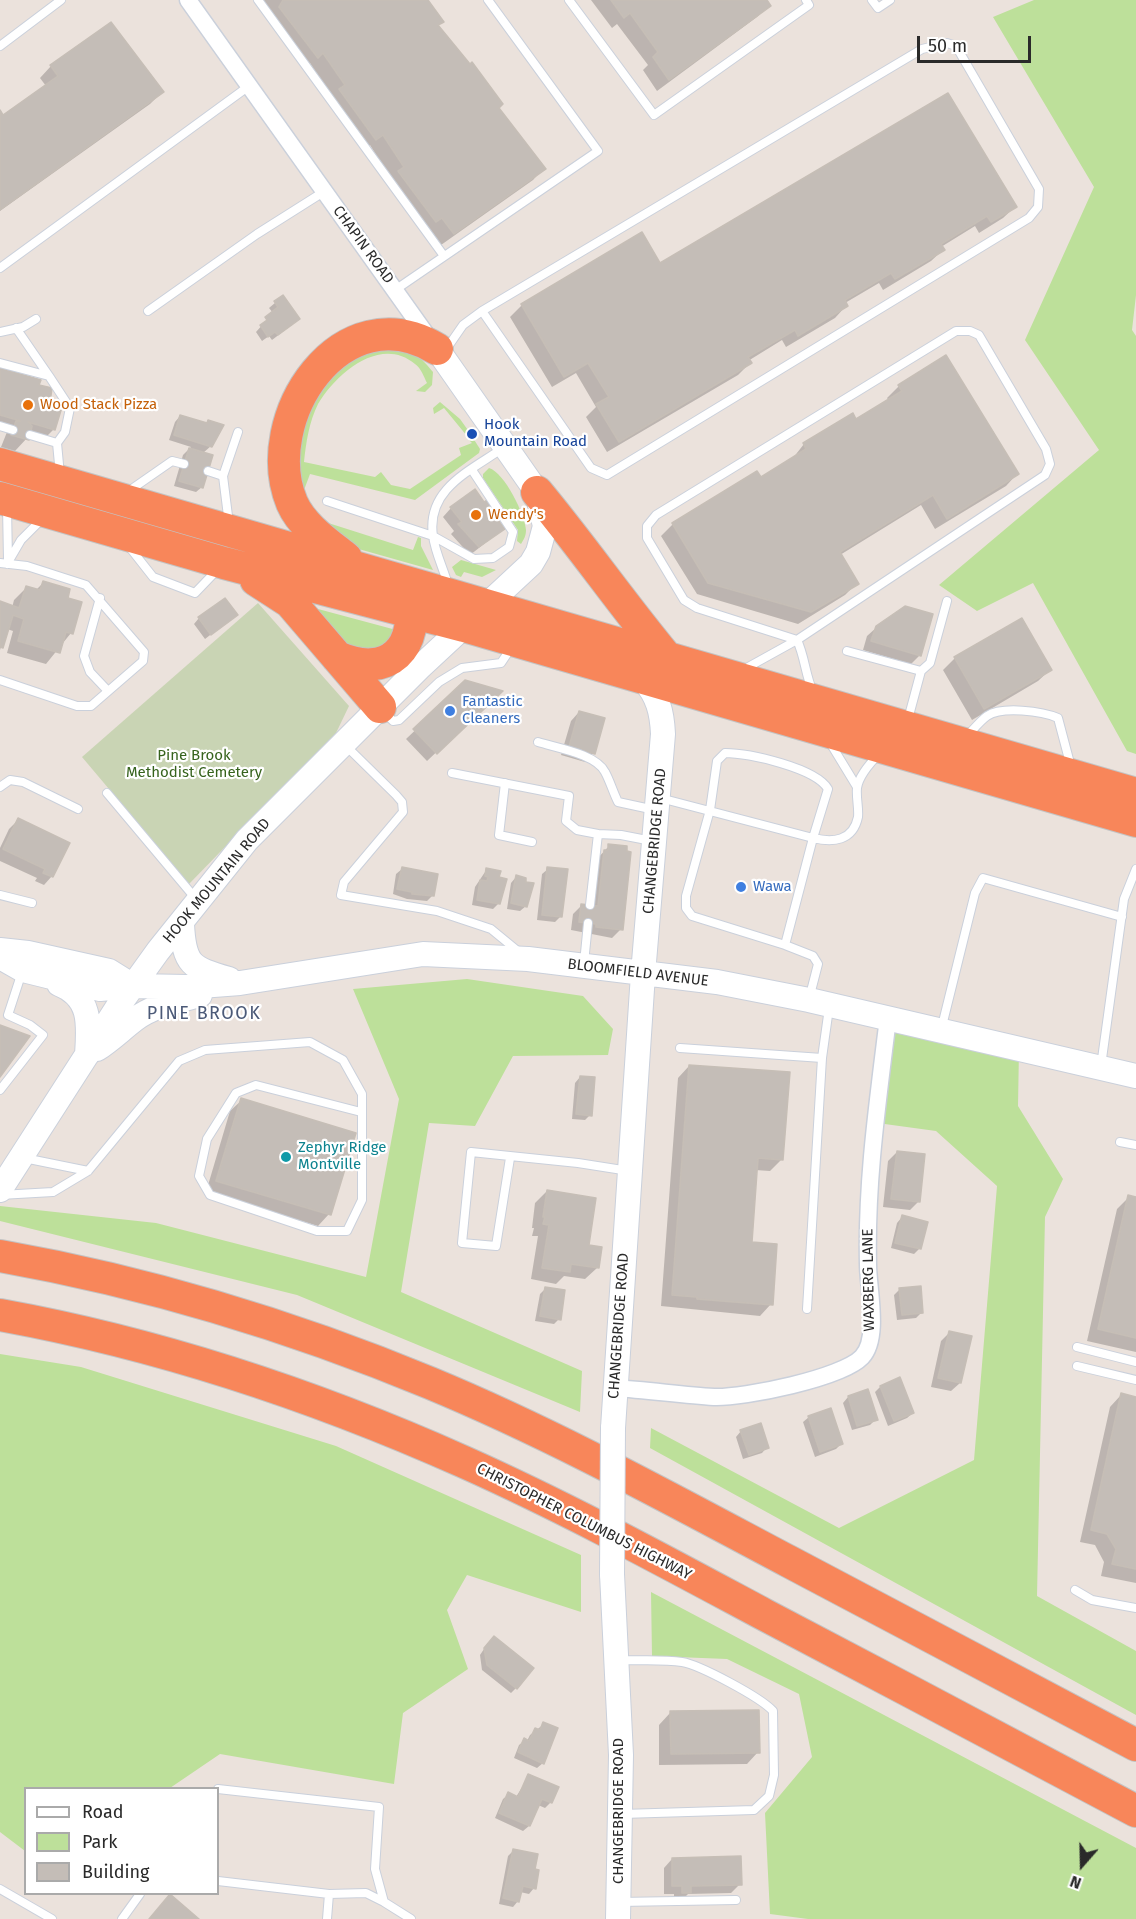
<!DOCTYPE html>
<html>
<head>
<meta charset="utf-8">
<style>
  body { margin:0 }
  #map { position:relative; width:1136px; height:1919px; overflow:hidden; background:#ebe2dc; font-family:"Fira Sans",sans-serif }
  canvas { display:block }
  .legend { position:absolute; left:24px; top:1787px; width:195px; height:108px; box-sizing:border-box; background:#fff; border:2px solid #aaa; margin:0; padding:8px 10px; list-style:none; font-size:18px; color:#2a2a2a }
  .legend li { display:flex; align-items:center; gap:12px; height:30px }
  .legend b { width:30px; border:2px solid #aaa }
  .north { position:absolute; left:1052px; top:1835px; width:60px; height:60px; -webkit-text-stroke:4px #fff; paint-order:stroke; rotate:200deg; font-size:16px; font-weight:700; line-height:24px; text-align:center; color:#2a2a2a }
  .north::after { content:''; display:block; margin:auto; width:21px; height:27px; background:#2a2a2a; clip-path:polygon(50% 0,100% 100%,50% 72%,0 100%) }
  .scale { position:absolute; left:917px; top:36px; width:114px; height:27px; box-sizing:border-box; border:3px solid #2a2a2a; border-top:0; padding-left:8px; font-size:18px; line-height:21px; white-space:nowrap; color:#2a2a2a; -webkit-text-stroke:4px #fff; paint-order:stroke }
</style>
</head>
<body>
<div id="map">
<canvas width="1136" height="1919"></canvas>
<ul class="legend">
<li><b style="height:8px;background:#fff"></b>Road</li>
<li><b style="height:16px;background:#bde09a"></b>Park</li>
<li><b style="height:16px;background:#c4bdb7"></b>Building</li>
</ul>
<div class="north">N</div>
<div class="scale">50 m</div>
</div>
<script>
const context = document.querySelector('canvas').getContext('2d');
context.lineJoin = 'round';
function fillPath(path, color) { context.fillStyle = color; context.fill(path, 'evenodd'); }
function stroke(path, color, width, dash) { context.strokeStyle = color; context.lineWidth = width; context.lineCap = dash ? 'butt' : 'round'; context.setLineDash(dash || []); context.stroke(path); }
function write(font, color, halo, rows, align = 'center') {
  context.font = font + ' "Fira Sans",sans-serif'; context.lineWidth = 4.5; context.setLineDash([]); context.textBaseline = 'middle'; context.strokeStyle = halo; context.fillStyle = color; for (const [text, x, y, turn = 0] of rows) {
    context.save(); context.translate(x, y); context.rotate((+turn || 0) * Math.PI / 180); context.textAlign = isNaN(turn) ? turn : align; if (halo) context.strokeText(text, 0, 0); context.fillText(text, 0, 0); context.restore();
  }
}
fillPath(new Path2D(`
  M 1034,0 L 1136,0 L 1136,295 L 1132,330 L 1136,336 L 1136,754 L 1127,751 L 1033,583 L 977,611 L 939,585 L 1099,450 L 1025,340 L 1094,187 L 993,17 Z
  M 377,343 C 404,343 417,352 433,372 L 432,385 L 425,392 L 416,391 L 427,383 C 424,377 421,368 415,364 C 381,335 336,373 318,404 C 309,422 306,443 304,462 L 375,477 L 381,472 L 391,485 L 410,489 L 461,455 L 459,448 L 472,443 L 469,440 L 473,438 L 480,449 L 479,453 L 415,500 L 310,474 L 304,490 L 307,499 L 322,521 L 413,550 L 418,537 L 421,538 L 421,546 L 433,570 L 341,544 C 326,535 310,522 302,506 C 295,494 295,479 294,466 C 292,410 322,358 377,343 Z
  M 440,402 L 460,419 L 470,433 L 467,436 L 444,408 L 434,414 L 433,408 Z
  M 489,468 C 505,473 525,515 526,530 C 526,536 524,539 521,544 L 517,541 L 518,530 L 483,478 L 483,474 Z
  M 461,560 L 496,570 L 482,577 L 464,572 L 461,577 L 456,575 L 452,567 Z
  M 318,609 L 400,631 L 392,644 L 357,657 L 314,612 Z
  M 467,979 L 583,996 L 613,1029 L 608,1055 L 513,1056 L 475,1126 L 429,1123 L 401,1292 L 582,1371 L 580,1412 L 297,1295 L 0,1221 L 0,1206 L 156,1223 L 366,1277 L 399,1099 L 353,989 Z
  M 885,1017 L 1019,1049 L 1018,1106 L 1063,1179 L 1045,1217 L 1037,1596 L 1136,1651 L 1136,1715 L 650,1448 L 651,1428 L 839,1528 L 974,1460 L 997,1186 L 936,1131 L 870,1122 Z
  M 0,1354 L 81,1367 L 336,1446 L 581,1555 L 581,1612 L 467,1575 L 447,1610 L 468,1669 L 403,1713 L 394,1784 L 220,1754 L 170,1788 L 26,1788 L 25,1851 L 0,1832 Z
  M 651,1592 L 1136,1848 L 1136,1919 L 808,1919 L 770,1914 L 765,1813 L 812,1757 L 799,1694 L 727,1659 L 652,1656 Z`), '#bde09a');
fillPath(new Path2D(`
  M 258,603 L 349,706 L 336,733 L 189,884 L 82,757 Z`), '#c9d4b4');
fillPath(new Path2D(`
  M 263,0 L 425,0 L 442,22 L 437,27 L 544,168 L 533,180 L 441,245 L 429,228 L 424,233 L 370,145 L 364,151 L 310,63 L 305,68 L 268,20 L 273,14 Z
  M 591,0 L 765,0 L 769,6 L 757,17 L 657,91 L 643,70 L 648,65 L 617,24 L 612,28 Z
  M 51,66 L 162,92 L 150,104 L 0,211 L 0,113 L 3,117 L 46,86 L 40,78 Z
  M 1015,207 L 1003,218 L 979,233 L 975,226 L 941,247 L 943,250 L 931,261 L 883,290 L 879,283 L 845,303 L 846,306 L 835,318 L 786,347 L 782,340 L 748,361 L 750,363 L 738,375 L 607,452 L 586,417 L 596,407 L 576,373 L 552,387 L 510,317 L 522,305 L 659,265 Z
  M 282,297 L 293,324 L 272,340 L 269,336 L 262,341 L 256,332 L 273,313 L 269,308 Z
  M 946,358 L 1017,474 L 1006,486 L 935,529 L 921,505 L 840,555 L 857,583 L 845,595 L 798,624 L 697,594 L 661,536 L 673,524 L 756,473 L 760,479 L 793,458 L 804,444 L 855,421 L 889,401 L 887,398 L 899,386 Z
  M 0,369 L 38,386 L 54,429 L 42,441 L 28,437 L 15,451 L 1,447 L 7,432 L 0,430 Z
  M 180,416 L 205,424 L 208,421 L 211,446 L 203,453 L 202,487 L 196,492 L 174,486 L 183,455 L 191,447 L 169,440 L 175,422 Z
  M 451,508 L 487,508 L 503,529 L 470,555 L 451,534 L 454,531 L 443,517 Z
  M 43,583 L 66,599 L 71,633 L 46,664 L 7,653 L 13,631 L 7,629 L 0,650 L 0,604 L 12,608 L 14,600 L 26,588 L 36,590 Z
  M 236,615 L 205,639 L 194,624 L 199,618 Z
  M 1021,620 L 1050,670 L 1038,681 L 972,720 L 943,670 L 955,658 Z
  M 877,627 L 920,655 L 911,664 L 863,650 L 867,636 Z
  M 466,682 L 500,692 L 427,761 L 406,739 Z
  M 579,712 L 593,753 L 585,762 L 561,755 L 571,721 Z
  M 18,820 L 52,876 L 44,885 L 35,881 L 37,878 L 0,861 L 0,848 L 9,829 Z
  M 609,846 L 621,929 L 612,938 L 571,930 L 573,914 L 582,905 L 591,906 L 596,860 Z
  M 402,869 L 433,895 L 427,901 L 407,899 L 393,894 L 396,874 Z
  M 487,869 L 499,903 L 493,909 L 472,905 L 475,887 Z
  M 548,869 L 561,916 L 555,922 L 537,920 L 542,874 Z
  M 516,877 L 526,906 L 520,911 L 507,909 L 511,883 Z
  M 689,1066 L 782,1159 L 770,1171 L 755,1170 L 750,1243 L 771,1304 L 760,1316 L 661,1306 L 678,1078 Z
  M 580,1077 L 590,1115 L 585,1120 L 572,1119 L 575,1083 Z
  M 242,1100 L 329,1214 L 318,1226 L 206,1192 L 230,1111 Z
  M 897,1152 L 919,1201 L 910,1210 L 883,1207 L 888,1161 Z
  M 547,1191 L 587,1247 L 597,1268 L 585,1279 L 564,1276 L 556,1284 L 531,1279 L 538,1236 L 532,1236 L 534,1228 L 532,1228 L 535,1203 Z
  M 1129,1197 L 1136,1198 L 1136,1352 L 1087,1341 L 1117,1209 Z
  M 902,1217 L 920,1248 L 914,1254 L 891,1248 L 897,1223 Z
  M 546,1288 L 559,1319 L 554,1324 L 535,1321 L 540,1294 Z
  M 900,1289 L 922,1312 L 916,1318 L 897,1320 L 894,1295 Z
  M 950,1332 L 960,1383 L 951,1391 L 931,1387 L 941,1341 Z
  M 880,1387 L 913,1413 L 907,1418 L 888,1426 L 875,1392 Z
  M 1121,1395 L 1136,1398 L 1136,1583 L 1101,1576 L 1104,1562 L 1095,1545 L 1080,1542 L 1110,1407 Z
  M 848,1397 L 876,1419 L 870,1425 L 852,1430 L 843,1403 Z
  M 809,1417 L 841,1444 L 836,1449 L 815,1457 L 803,1422 Z
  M 741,1431 L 767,1447 L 762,1453 L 743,1459 L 736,1437 Z
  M 488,1643 L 516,1688 L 511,1693 L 482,1670 L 480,1655 Z
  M 670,1713 L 758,1752 L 747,1764 L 659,1765 L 659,1725 Z
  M 544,1724 L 543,1763 L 537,1768 L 514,1758 L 519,1745 L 525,1740 L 527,1741 L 530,1735 Z
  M 529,1776 L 551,1802 L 545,1808 L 538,1805 L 529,1826 L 523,1831 L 495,1818 L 503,1799 L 509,1794 L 516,1797 Z
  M 514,1850 L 533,1870 L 534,1888 L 529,1894 L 520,1892 L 518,1901 L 513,1907 L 499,1904 L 508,1856 Z
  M 672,1859 L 740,1884 L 731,1893 L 688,1894 L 681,1901 L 674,1902 L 674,1894 L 664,1894 L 664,1868 Z`), '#0003');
const building = new Path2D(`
  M 283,0 L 428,0 L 444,22 L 438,25 L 470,64 L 472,62 L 503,104 L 499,108 L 546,169 L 454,234 L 442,218 L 436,222 L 398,171 L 404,167 L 383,135 L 376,140 L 339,89 L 345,85 L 323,53 L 318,58 L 279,7 Z
  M 611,0 L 767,0 L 771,6 L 669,80 L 653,57 L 658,52 L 630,13 L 624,18 Z
  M 111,22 L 164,92 L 0,210 L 0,110 L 3,115 L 58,76 L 50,65 Z
  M 948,93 L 1017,207 L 991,222 L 987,216 L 941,244 L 945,250 L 895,279 L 891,273 L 845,300 L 848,306 L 798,336 L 795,330 L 748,357 L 752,363 L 619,442 L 596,404 L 609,397 L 588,363 L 564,377 L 521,304 L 642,232 L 660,263 Z
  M 283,295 L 300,319 L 278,335 L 275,332 L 268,337 L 260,325 L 267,320 L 265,317 L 278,307 L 274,301 Z
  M 946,355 L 1019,474 L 947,519 L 933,495 L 840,552 L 859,584 L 811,612 L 708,583 L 672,523 L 757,471 L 761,477 L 806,449 L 803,443 L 853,413 L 856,419 L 902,391 L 898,385 Z
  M 0,368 L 41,380 L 39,385 L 52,388 L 50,403 L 62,407 L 55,430 L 28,422 L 32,426 L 29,440 L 11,435 L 16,421 L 21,421 L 0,415 Z
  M 180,415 L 207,423 L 208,420 L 224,425 L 212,447 L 174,435 Z
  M 189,448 L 213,455 L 203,488 L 179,481 Z
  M 475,489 L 484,502 L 487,500 L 491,505 L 488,507 L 505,529 L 479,547 L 458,524 L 462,522 L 450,507 Z
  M 43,581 L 70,589 L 68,598 L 82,602 L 73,634 L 66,632 L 60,653 L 18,641 L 24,619 L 13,615 L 3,648 L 0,647 L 0,601 L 19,608 L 26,586 L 40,590 Z
  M 225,598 L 238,615 L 211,635 L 198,617 Z
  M 905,606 L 933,614 L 921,656 L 871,641 L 876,626 Z
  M 1022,618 L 1052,670 L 984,709 L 954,657 Z
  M 465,680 L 503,691 L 437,754 L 413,729 Z
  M 579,711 L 605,718 L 595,754 L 569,747 Z
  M 18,818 L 70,843 L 53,877 L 43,873 L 45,869 L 3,849 Z
  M 608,844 L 627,846 L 627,851 L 631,852 L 623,930 L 596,927 L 596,924 L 579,922 L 581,904 L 598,906 L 604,850 L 608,850 Z
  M 402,867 L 438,874 L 434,896 L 412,894 L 412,892 L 397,889 Z
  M 547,867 L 568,869 L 562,917 L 542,915 Z
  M 486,868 L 501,871 L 499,877 L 507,879 L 500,904 L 477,900 L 480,880 L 487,881 L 488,877 L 485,876 Z
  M 516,875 L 526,878 L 526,882 L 534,883 L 527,907 L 511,903 Z
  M 0,1025 L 30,1036 L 0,1077 Z
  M 689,1065 L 790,1072 L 783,1160 L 758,1158 L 752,1242 L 777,1244 L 773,1305 L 697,1299 L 697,1297 L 672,1295 Z
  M 580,1076 L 595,1077 L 592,1116 L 576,1114 Z
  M 241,1098 L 356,1133 L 331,1215 L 216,1181 Z
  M 897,1151 L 925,1154 L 920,1202 L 891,1199 Z
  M 547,1190 L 596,1198 L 589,1245 L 602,1247 L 599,1268 L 571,1264 L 570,1272 L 542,1268 L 549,1225 L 543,1224 L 545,1217 L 543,1217 Z
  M 1128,1195 L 1136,1197 L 1136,1338 L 1098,1329 Z
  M 902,1215 L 928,1222 L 921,1249 L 895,1243 Z
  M 921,1286 L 923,1313 L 902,1315 L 899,1288 Z
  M 545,1287 L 565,1290 L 561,1320 L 540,1316 Z
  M 949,1331 L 972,1336 L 961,1383 L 938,1378 Z
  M 900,1377 L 914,1413 L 894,1421 L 880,1386 Z
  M 868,1389 L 878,1420 L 857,1426 L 848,1396 Z
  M 1121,1393 L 1136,1397 L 1136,1569 L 1112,1564 L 1116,1549 L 1107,1534 L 1091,1530 Z
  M 831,1408 L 843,1444 L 820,1452 L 808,1416 Z
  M 761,1423 L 769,1448 L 749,1455 L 740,1430 Z
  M 494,1636 L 534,1668 L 517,1689 L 487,1665 L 484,1648 Z
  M 759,1710 L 760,1753 L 671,1754 L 670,1711 Z
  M 543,1722 L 558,1728 L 544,1764 L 518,1752 L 524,1738 L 529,1741 L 535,1728 L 540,1730 Z
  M 528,1774 L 559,1787 L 552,1803 L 542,1799 L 530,1826 L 499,1813 L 508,1792 L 518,1797 Z
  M 513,1849 L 538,1854 L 535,1869 L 539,1870 L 536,1889 L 523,1886 L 519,1902 L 503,1898 Z
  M 741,1856 L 742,1885 L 691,1886 L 691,1893 L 682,1893 L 682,1886 L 672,1886 L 672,1858 Z
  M 170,1894 L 199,1919 L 149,1919 Z`);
fillPath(building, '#c4bdb7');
stroke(building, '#c6beb6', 1.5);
const lane = new Path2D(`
  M 258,0 L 444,256
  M 569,0 L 654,115 L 809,5 L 806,0
  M 872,0 L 878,8 L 890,0
  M 0,46 L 61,0
  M 0,268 L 249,86
  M 395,290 L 598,151 L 488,0
  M 148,311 L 257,234 L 325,191
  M 16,328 L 49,376
  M 956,331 L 970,331 L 979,335 L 1046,449 L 1050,464 L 1045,475 L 797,640 L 697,608 L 684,600 L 647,538 L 647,526 L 656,515 Z
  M 0,332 L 23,327 L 36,319
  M 445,351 L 463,325 L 482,311 L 922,49 L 947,43 L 956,46 L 1039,189 L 1038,207 L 1029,218 L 607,475 L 591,468 L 482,311
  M 0,363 L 49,376 L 70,408 L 65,432 L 57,443 L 60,475
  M 0,426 L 13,430
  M 30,435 L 57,443
  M 208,471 L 223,476 L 229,524
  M 223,476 L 238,432
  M 126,493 L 172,461 L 184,464
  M 327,501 L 433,536 L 474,559 L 493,558 L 509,547 L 513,532 L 472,470
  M 7,507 L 8,560
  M 127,544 L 153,577 L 195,593 L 219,568
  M 0,563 L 27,566 L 86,585 L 144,652 L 143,661 L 91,706 L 77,706 L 0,680
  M 7,564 L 21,540 L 44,517
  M 448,585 C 444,570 435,552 433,536 C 426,489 470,471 503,448
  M 100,598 L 84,656 L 90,672 L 108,691
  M 847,651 L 921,671 L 907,723
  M 741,671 L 797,640 C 805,657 805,674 813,692
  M 921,671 L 930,663 L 947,601
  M 384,712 L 393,721 L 399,720 L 439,682 L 462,668 L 501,663 L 513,645
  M 967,736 C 973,730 980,721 987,716 C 1002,706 1042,711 1058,718 L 1071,767
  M 829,741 L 857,787
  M 538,742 C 557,748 596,754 605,772 C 610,781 613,792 618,802 L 655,810
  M 344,744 L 396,795 L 402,802 L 403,812 L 344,882 L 341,895 L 437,911 L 491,929 L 519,952
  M 452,773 L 569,796 L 566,821 L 577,830 L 598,834
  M 505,783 L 499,835 L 532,842
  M 0,787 L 10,780 L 23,782 L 78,809
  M 107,793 L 196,899
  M 660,798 L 813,838 L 828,789 C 816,768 749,753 725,753 L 717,761 L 710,810 L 686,896 L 686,908 L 692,916 L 785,945
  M 0,895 L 32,903
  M 590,905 L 598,834 L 621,835 L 652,841
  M 584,963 L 588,923
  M 809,999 L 818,964 L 813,956 L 785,945 L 813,838 C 833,843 853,841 858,817 C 859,808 856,798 857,788 C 859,775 871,762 880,753
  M 941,1030 L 975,893 L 983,878 L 1122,917
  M 680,1048 L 822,1058
  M 1101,1066 L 1124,899 L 1136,869
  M 0,1090 L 43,1035 L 30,1025 L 8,1015 L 22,972
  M 1120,1142 L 1136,1145
  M 24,1158 L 88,1171
  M 510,1158 L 496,1246 L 462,1243 L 471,1152 L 578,1163 L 629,1171
  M 0,1195 L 53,1192 L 88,1171 L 179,1061 L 205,1050 L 310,1042 L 343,1060 L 362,1094 L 362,1200 L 347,1231 L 317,1231 L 210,1195 L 199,1176 L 207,1139 L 236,1093 L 256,1085 L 361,1112
  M 807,1309 L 822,1058 L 829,1008
  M 1077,1347 L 1136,1362
  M 1077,1366 L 1136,1380
  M 1075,1590 L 1092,1600 L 1136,1608
  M 620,1660 C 640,1661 662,1659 682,1662 C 700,1665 760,1697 773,1711 L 774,1775 L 769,1796 L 754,1810 L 622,1814
  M 218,1789 L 379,1807 L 375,1869 L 384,1902 L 411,1919
  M 218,1881 L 329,1894 L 327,1919
  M 0,1889 L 52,1919
  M 329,1894 L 366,1893 L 384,1902
  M 619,1902 L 736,1900
  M 122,1919 L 140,1894`);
const street = new Path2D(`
  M 188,0 L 433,344
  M 614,1388 C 648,1390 681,1395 714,1397 C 744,1398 842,1378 862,1357 C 880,1338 868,1288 868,1264 C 866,1181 878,1100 888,1018`);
const secondary = new Path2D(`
  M 182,924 C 184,965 191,968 229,979
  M 0,950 L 28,953 L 109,971 L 133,986
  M 0,957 L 23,970 L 100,989 L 133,986 L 187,987 L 240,983 L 423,954 L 528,959 L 717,982 L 809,1000 L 1136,1076
  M 59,984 C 92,997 89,1025 87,1055
  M 97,1049 C 111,1040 121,1030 134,1020 C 151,1006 178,1001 200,995
  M 0,1190 L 117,1008 L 158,951 L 247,840 L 419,668 L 531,564 L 538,552 L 545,526 L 537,492 L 437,349
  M 613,1428 L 643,974 L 663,734 C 662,712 658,696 643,679
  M 612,1574 L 621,1755 L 618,1919`);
const highway = new Path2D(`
  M 0,464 L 1136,794
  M 537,492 C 582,546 622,604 667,658
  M 0,498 L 224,563 L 464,626 L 1136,821
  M 346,558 C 327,543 302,526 292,503 C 257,418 342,291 437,349
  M 256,580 L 290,602 L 380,707
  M 337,657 C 389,680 420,647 409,595
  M 0,1256 C 147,1282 292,1326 430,1383 C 553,1434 671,1499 788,1561 C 904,1622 1020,1684 1136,1745
  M 0,1315 C 160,1344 316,1396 464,1462 C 567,1508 666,1562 765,1615 C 889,1680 1012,1745 1136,1811`);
stroke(lane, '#cad0db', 10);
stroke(street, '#cad0db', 19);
stroke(secondary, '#cad0db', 26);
stroke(highway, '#c3c3c3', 34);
stroke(lane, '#fff', 8);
stroke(street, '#fff', 16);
stroke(secondary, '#fff', 24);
stroke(highway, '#f8865a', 32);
const secondaryBridge = new Path2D(`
  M 612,1574 L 613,1428`);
stroke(secondaryBridge, '#cad0db', 26, []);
stroke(secondaryBridge, '#fff', 24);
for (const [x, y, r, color] of [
  [28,405,6,"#e8710a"],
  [472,434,6,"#1a4fb4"],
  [476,515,6,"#e8710a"],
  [450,711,6,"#3f7fe0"],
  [741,887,6,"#3f7fe0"],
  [286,1157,6,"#0f9aa8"]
]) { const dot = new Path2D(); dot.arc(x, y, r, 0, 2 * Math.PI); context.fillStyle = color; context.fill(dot); stroke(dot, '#fff', 2); }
write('15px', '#2a2a2a', '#fff', [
  ["CHAPIN ROAD",363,245,54],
  ["CHANGEBRIDGE ROAD",655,841,-85],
  ["HOOK MOUNTAIN ROAD",217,881,-50],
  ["BLOOMFIELD AVENUE",638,973,7],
  ["WAXBERG LANE",869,1280,-91],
  ["CHANGEBRIDGE ROAD",619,1326,-86],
  ["CHRISTOPHER COLUMBUS HIGHWAY",584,1522,27],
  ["CHANGEBRIDGE ROAD",619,1811,-90]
]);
write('15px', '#c56008', '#fff', [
  ["Wood Stack Pizza",40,405],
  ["Wendy's",488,515]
], 'left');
write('15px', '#164399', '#fff', [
  ["Hook",484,425],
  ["Mountain Road",484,442]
], 'left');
write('15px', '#366cbe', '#fff', [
  ["Fantastic",462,702],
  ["Cleaners",462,719],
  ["Wawa",753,887]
], 'left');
write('15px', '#36631d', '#fff', [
  ["Pine Brook",194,756],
  ["Methodist Cemetery",194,773]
]);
write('15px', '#0d838f', '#fff', [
  ["Zephyr Ridge",298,1148],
  ["Montville",298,1165]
], 'left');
context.letterSpacing = '1.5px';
write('18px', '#4c5a78', '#fff', [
  ["PINE BROOK",204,1014]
]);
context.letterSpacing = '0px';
</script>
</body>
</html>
